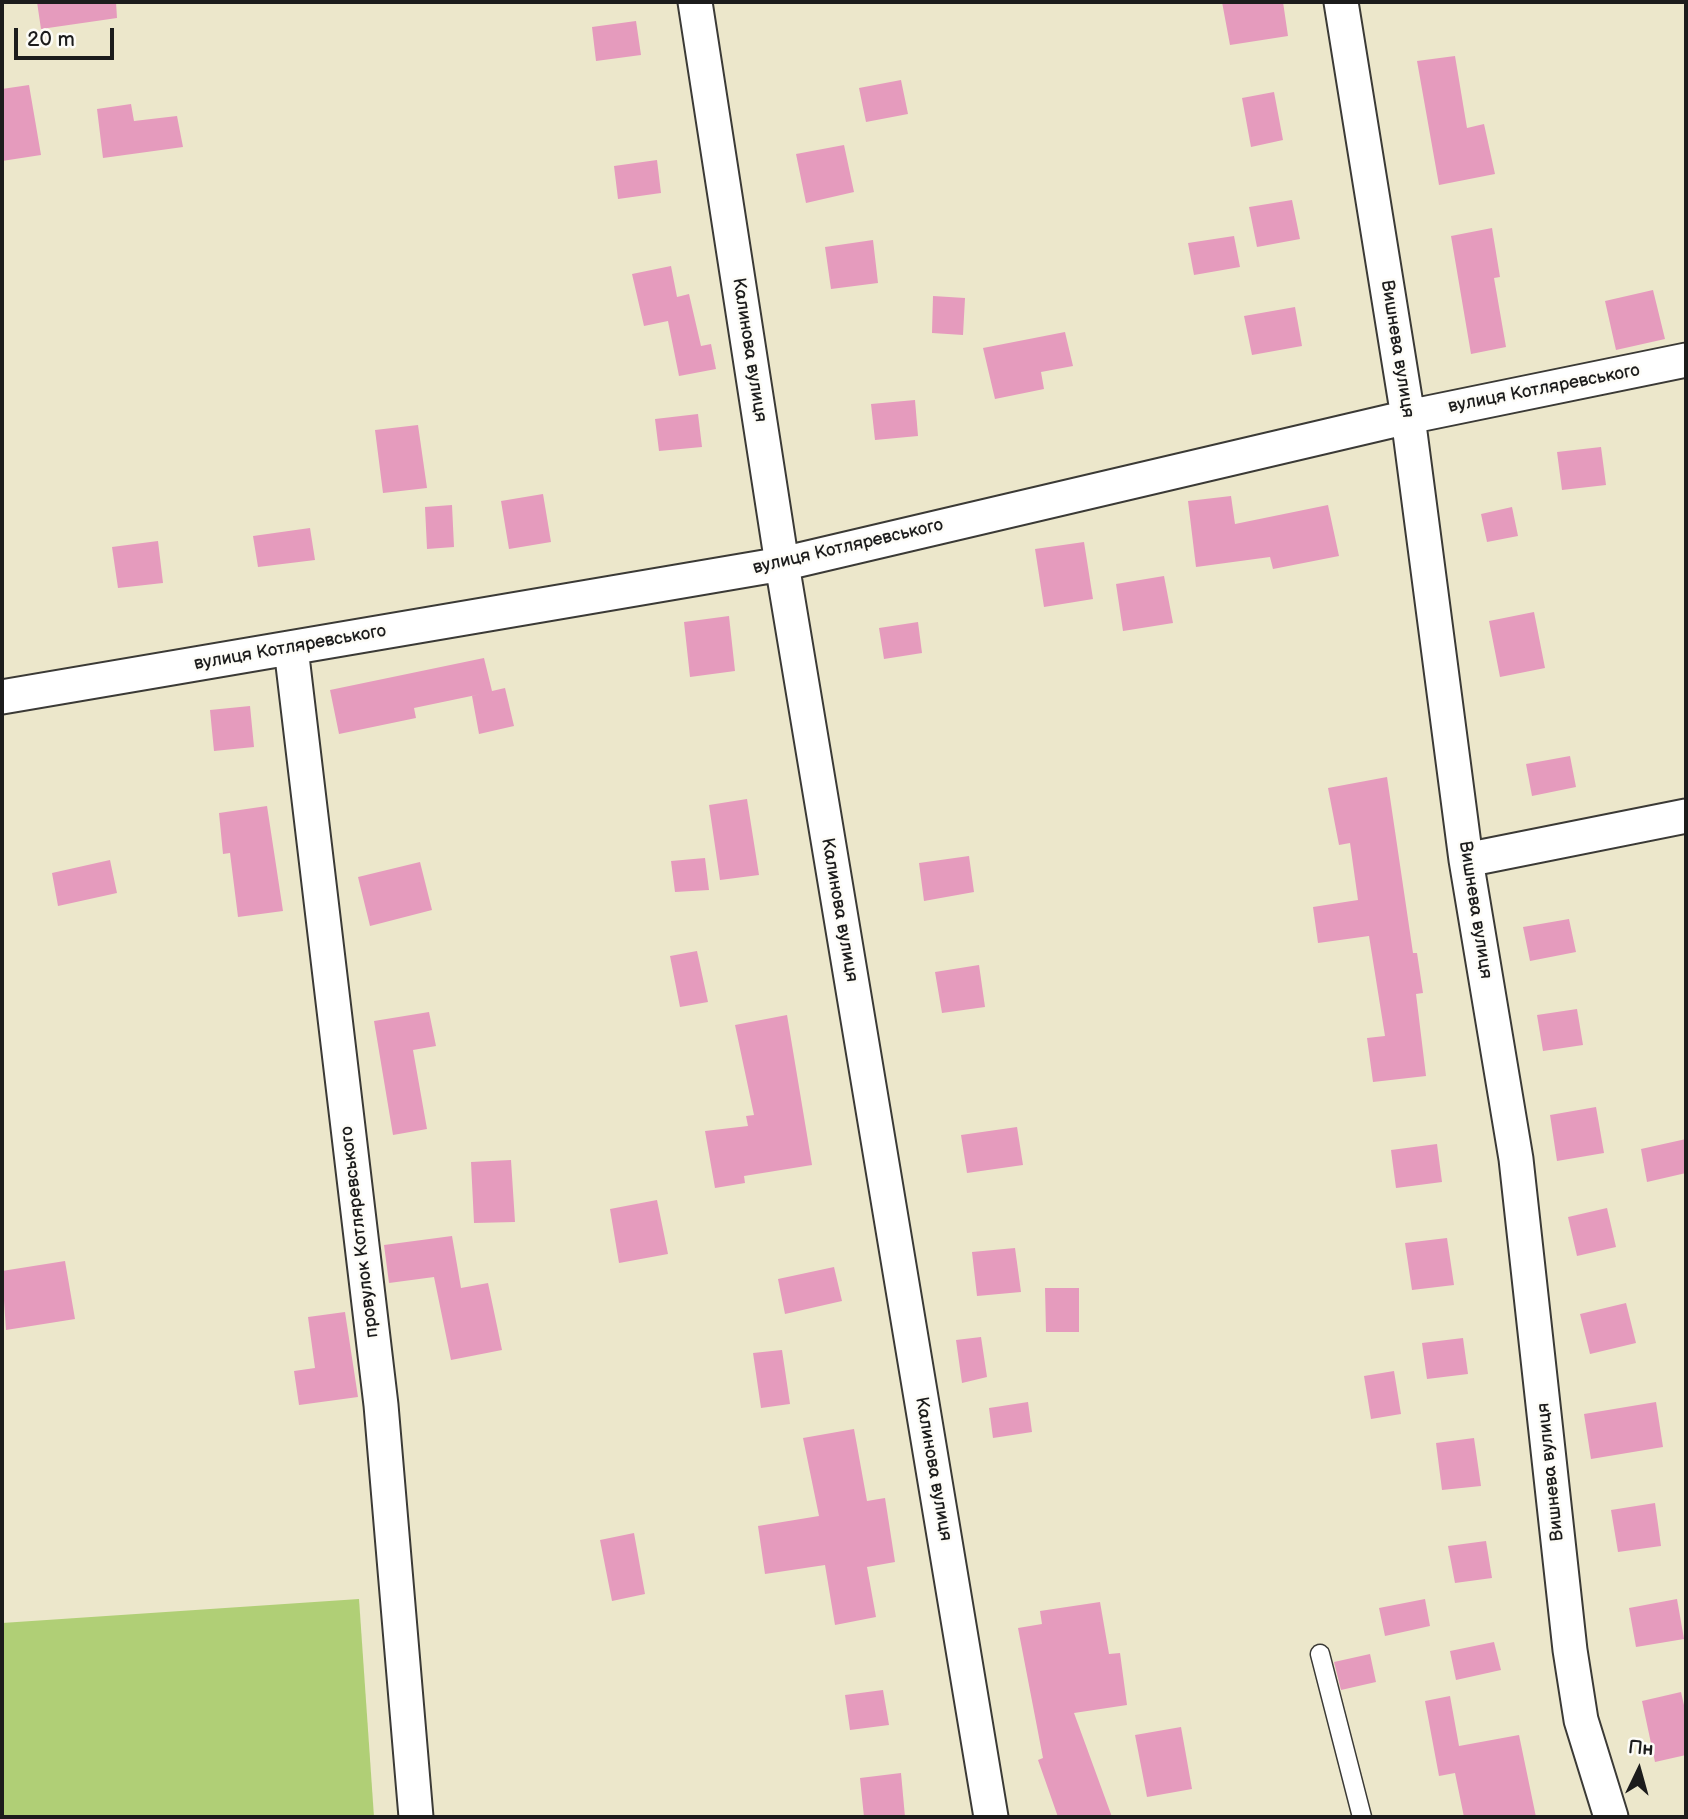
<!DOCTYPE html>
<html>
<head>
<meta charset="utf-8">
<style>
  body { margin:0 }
  #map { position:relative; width:1688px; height:1819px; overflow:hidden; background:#ece7cb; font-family:"Balsamiq Sans",sans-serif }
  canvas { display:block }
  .frame { position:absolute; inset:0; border:4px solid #1c1c1c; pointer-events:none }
  .north { position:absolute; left:1604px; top:1735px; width:70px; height:70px; -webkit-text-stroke:5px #fdfcf7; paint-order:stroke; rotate:5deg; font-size:19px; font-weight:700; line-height:28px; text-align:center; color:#1c1c1c }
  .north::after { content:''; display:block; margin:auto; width:24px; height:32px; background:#1c1c1c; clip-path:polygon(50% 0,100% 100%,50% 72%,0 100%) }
  .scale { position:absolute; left:14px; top:28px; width:100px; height:32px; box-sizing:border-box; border:4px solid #1c1c1c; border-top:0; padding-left:9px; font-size:21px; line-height:24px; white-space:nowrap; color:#1c1c1c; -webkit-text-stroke:5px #fdfcf7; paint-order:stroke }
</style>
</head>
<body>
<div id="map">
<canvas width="1688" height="1819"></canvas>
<div class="frame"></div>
<div class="north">Пн</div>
<div class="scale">20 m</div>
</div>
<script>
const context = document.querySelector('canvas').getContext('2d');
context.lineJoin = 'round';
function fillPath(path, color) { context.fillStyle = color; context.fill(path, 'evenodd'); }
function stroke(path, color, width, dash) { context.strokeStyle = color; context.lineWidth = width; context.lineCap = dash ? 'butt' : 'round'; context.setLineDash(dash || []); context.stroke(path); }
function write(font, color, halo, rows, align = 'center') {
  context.font = font + ' "Balsamiq Sans",sans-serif'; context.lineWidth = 5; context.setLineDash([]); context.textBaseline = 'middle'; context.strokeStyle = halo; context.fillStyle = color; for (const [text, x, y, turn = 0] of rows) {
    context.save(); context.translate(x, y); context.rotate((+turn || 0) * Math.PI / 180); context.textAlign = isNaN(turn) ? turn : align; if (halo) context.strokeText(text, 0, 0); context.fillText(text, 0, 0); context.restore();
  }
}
fillPath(new Path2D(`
  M 359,1599 L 374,1817 L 2,1817 L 2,1623 Z`), '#b0cf76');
fillPath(new Path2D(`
  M 37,2 L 116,2 L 117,18 L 41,29 Z
  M 1222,2 L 1283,2 L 1288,36 L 1230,45 Z
  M 636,21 L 641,55 L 596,61 L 592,27 Z
  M 1455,56 L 1467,128 L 1484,124 L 1495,174 L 1439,185 L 1417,61 Z
  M 901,80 L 908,114 L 866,122 L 859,88 Z
  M 29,85 L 41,155 L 2,161 L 2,89 Z
  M 1274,92 L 1283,140 L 1251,147 L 1242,98 Z
  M 131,104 L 134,121 L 177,116 L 183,147 L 103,158 L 97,109 Z
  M 844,145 L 854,192 L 806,203 L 796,154 Z
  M 657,160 L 661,193 L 618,199 L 614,166 Z
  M 1292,200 L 1300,239 L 1257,247 L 1249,207 Z
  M 1492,228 L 1500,277 L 1494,278 L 1506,347 L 1471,354 L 1451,236 Z
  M 1234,236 L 1240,267 L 1194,275 L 1188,243 Z
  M 873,240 L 878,283 L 831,289 L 825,247 Z
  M 671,266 L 677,297 L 689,294 L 701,346 L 711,344 L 716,369 L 679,376 L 668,321 L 644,326 L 632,274 Z
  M 1653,290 L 1665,339 L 1616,350 L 1605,301 Z
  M 933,296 L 965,298 L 963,335 L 932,333 Z
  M 1295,307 L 1302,346 L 1252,355 L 1244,316 Z
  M 1065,332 L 1073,366 L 1041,372 L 1044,389 L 995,399 L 983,348 Z
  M 915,400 L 918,436 L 875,440 L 871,404 Z
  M 698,414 L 702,447 L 659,451 L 655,419 Z
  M 418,425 L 427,488 L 383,493 L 375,430 Z
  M 1601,447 L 1606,485 L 1562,490 L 1557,452 Z
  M 543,494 L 551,542 L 509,549 L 501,501 Z
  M 1231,496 L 1235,524 L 1328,505 L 1339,556 L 1273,569 L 1270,557 L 1196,567 L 1188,501 Z
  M 452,505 L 454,547 L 427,549 L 425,507 Z
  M 1512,507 L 1518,536 L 1487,542 L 1481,514 Z
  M 310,528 L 315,560 L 258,567 L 253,536 Z
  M 158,541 L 163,583 L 118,588 L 112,547 Z
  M 1084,542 L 1093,599 L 1044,607 L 1035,549 Z
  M 1164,576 L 1173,623 L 1123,631 L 1116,584 Z
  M 1534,612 L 1545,668 L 1500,677 L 1489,621 Z
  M 729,616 L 735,671 L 690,677 L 684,622 Z
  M 918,622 L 922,653 L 884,659 L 879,628 Z
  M 484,658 L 492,691 L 505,688 L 514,726 L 479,734 L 472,696 L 481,694 L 414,708 L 416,718 L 339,734 L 330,690 Z
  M 250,706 L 254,747 L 214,751 L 210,710 Z
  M 1570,756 L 1576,787 L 1532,796 L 1526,764 Z
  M 1387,777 L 1413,953 L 1417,953 L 1423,993 L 1416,994 L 1426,1076 L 1373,1082 L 1367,1038 L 1385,1036 L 1369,936 L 1318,943 L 1313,907 L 1358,900 L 1350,843 L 1339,845 L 1328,788 Z
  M 747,799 L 759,875 L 720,880 L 709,805 Z
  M 267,806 L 283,911 L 238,917 L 230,853 L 223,854 L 219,813 Z
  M 969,856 L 974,892 L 924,901 L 919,863 Z
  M 705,858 L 709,890 L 675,892 L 671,861 Z
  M 110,860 L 117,893 L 58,906 L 52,873 Z
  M 420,862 L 432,910 L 370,926 L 358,877 Z
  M 1569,919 L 1576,952 L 1530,961 L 1523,927 Z
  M 697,951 L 708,1002 L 680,1007 L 670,956 Z
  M 979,965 L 985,1007 L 942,1013 L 935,972 Z
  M 1577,1009 L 1583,1045 L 1543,1051 L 1537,1015 Z
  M 429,1012 L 436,1046 L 413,1050 L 427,1129 L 393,1135 L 374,1021 Z
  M 787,1015 L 812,1165 L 744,1176 L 745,1183 L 715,1188 L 705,1131 L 748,1126 L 746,1116 L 754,1115 L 735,1025 Z
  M 1596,1107 L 1604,1153 L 1557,1161 L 1550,1115 Z
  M 1017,1127 L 1023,1165 L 967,1173 L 961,1135 Z
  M 1686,1139 L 1686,1173 L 1647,1182 L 1641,1149 Z
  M 1437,1144 L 1442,1182 L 1396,1188 L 1391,1150 Z
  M 511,1160 L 515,1222 L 474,1223 L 471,1162 Z
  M 657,1200 L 668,1254 L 619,1263 L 610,1209 Z
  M 1607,1208 L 1616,1247 L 1577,1256 L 1568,1217 Z
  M 452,1236 L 461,1288 L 488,1283 L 502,1350 L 451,1360 L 434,1277 L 389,1283 L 384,1245 Z
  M 1447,1238 L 1454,1285 L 1412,1290 L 1405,1243 Z
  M 1015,1248 L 1021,1292 L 977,1296 L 972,1252 Z
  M 65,1261 L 75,1319 L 6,1330 L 2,1271 Z
  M 834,1267 L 842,1301 L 785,1314 L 778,1279 Z
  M 1045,1288 L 1079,1288 L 1079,1332 L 1046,1332 Z
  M 1626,1303 L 1636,1343 L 1590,1354 L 1580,1314 Z
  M 345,1312 L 358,1397 L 299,1405 L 294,1371 L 315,1368 L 308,1317 Z
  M 981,1337 L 987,1377 L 962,1383 L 956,1340 Z
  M 1463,1338 L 1468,1374 L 1427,1379 L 1422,1343 Z
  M 782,1350 L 790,1404 L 761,1408 L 753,1353 Z
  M 1394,1371 L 1401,1414 L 1371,1419 L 1364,1376 Z
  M 1028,1402 L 1032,1432 L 993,1438 L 989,1408 Z
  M 1656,1402 L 1663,1447 L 1591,1459 L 1584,1414 Z
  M 854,1429 L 867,1501 L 885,1498 L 895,1562 L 867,1567 L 876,1617 L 835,1625 L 825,1565 L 765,1574 L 758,1526 L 819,1516 L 803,1438 Z
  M 1474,1438 L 1481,1486 L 1442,1490 L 1436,1443 Z
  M 1655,1503 L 1661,1546 L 1618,1552 L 1611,1510 Z
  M 634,1533 L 645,1594 L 612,1601 L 600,1540 Z
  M 1486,1541 L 1492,1578 L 1455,1583 L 1448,1546 Z
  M 1425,1599 L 1430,1626 L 1385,1636 L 1379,1608 Z
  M 1677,1599 L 1684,1639 L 1636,1647 L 1629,1608 Z
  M 1100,1602 L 1109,1654 L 1120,1653 L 1127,1705 L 1074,1713 L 1112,1817 L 1058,1817 L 1038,1760 L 1043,1758 L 1018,1628 L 1042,1624 L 1040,1611 Z
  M 1494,1642 L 1501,1670 L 1456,1680 L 1450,1651 Z
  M 1370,1654 L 1376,1682 L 1341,1690 L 1334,1662 Z
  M 883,1690 L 889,1725 L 850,1730 L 845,1695 Z
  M 1681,1692 L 1686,1714 L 1686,1755 L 1655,1762 L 1642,1701 Z
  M 1450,1696 L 1459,1746 L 1519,1735 L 1536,1817 L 1464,1817 L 1455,1773 L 1439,1776 L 1425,1701 Z
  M 1181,1727 L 1192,1789 L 1147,1797 L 1135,1735 Z
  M 901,1773 L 905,1817 L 864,1817 L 860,1778 Z`), '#e59bbd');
const lane = new Path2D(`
  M 1320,1654 L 1362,1817`);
const street = new Path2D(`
  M 695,2 L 782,564 L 991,1817
  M 1341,2 L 1408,417 L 1466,860 L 1516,1159 L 1570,1650 L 1581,1720 L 1611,1817
  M 291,648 L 381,1405 L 416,1817
  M 2,697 L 782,564 L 1408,417 L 1686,360
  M 1466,860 L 1686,816`);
stroke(lane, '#3b3a36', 21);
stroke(street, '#3b3a36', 37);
stroke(lane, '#fff', 18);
stroke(street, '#fff', 33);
write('18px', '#1c1c1c', '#fdfcf7', [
  ["Вишнева вулиця",1397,349,81],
  ["Калинова вулиця",749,350,81],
  ["вулиця Котляревського",1544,389,-11],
  ["вулиця Котляревського",848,547,-13],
  ["вулиця Котляревського",290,648,-10],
  ["Калинова вулиця",839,910,80],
  ["Вишнева вулиця",1475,910,81],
  ["провулок Котляревського",360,1232,-97],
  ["Калинова вулиця",933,1469,80],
  ["Вишнева вулиця",1551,1472,-96]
]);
</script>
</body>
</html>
